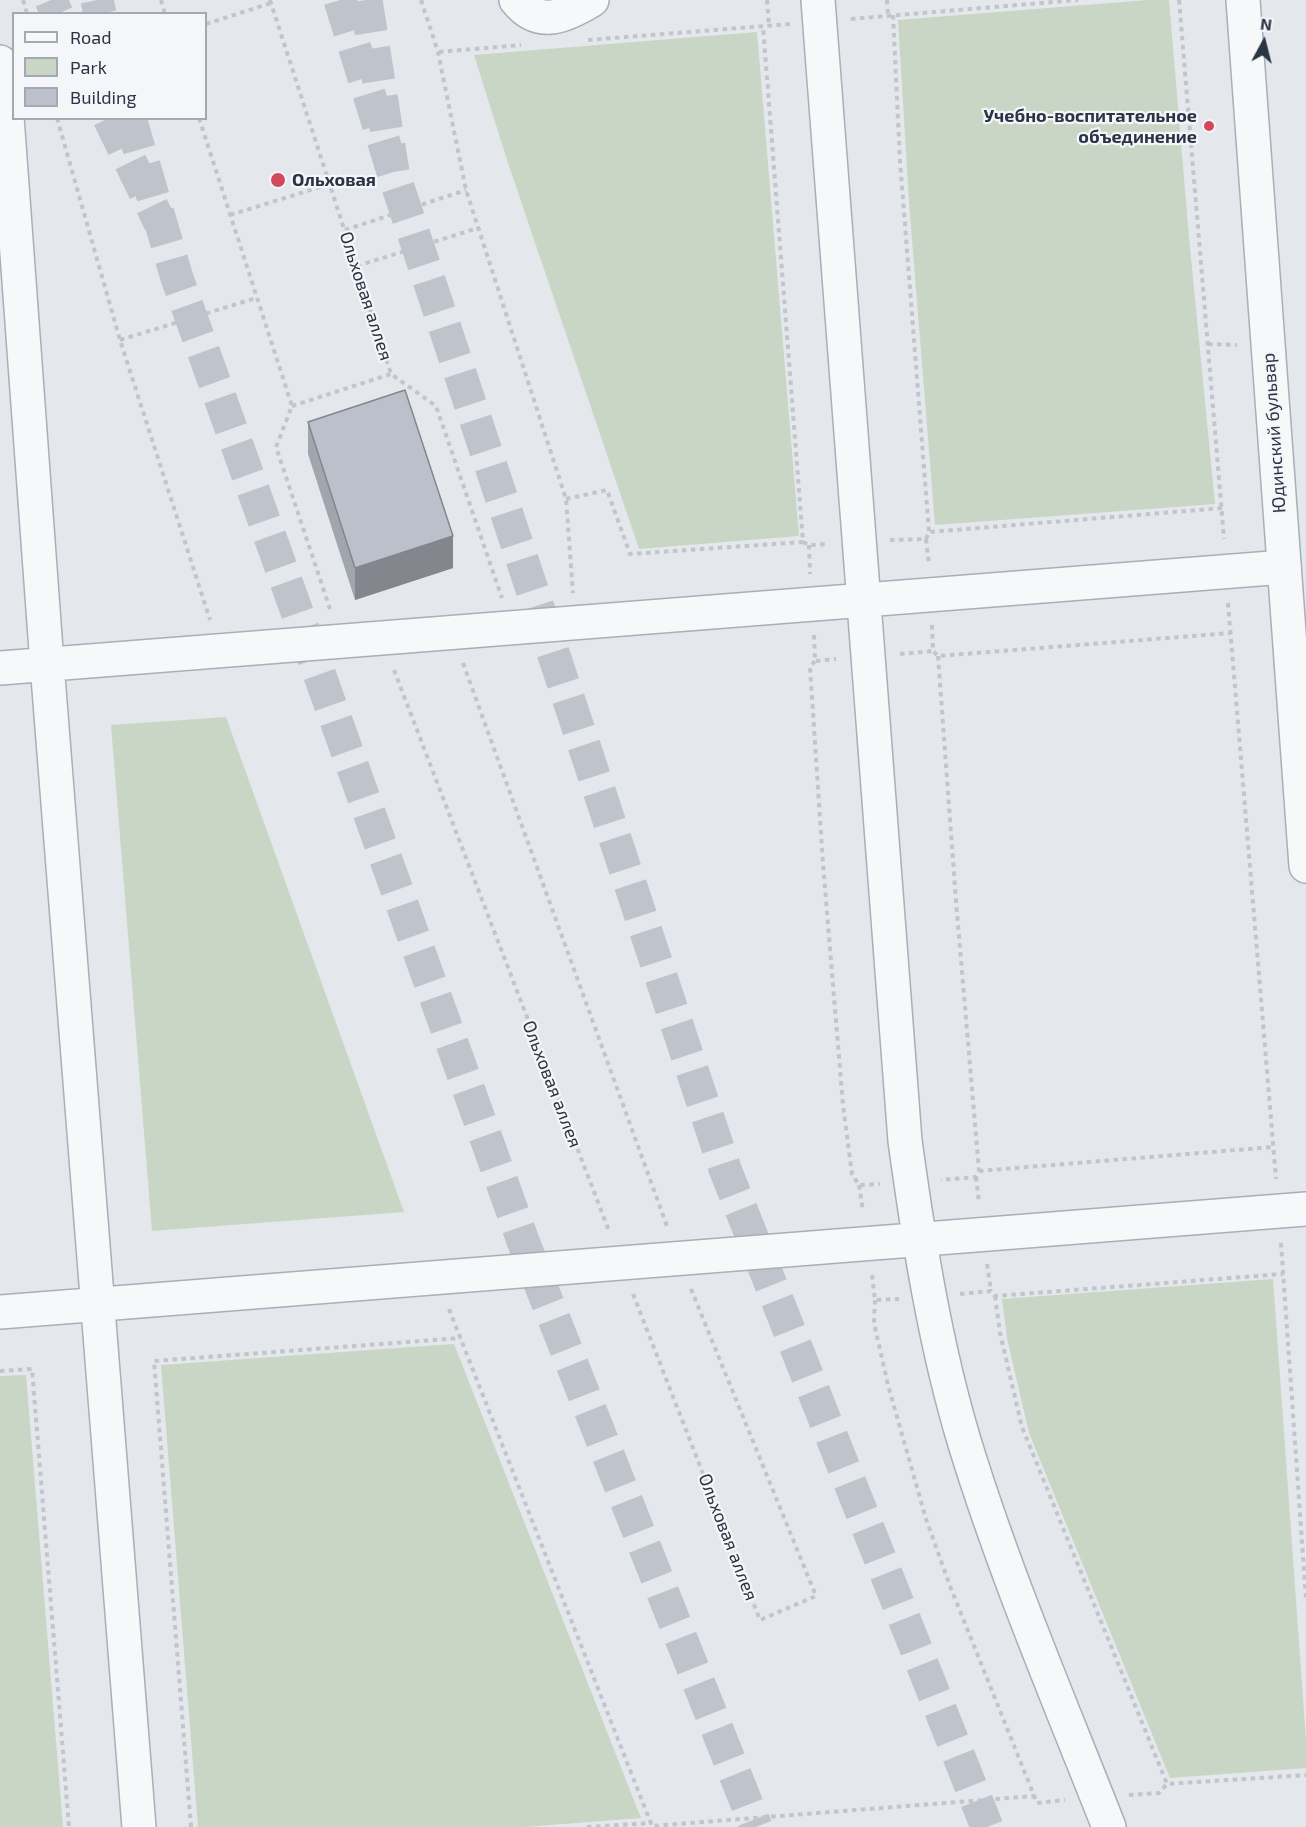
<!DOCTYPE html>
<html>
<head>
<meta charset="utf-8">
<style>
  body { margin:0 }
  #map { position:relative; width:1306px; height:1827px; overflow:hidden; background:#e4e7ec; font-family:"Exo 2",sans-serif }
  canvas { display:block }
  .legend { position:absolute; left:12px; top:12px; width:195px; height:108px; box-sizing:border-box; background:#f4f6f9; border:2px solid #a4a8b1; margin:0; padding:8px 10px; list-style:none; font-size:18px; color:#2b3445 }
  .legend li { display:flex; align-items:center; gap:12px; height:30px }
  .legend b { width:30px; border:2px solid #a4a8b1 }
  .north { position:absolute; left:1234px; top:12px; width:60px; height:60px; -webkit-text-stroke:4px #f4f6f9; paint-order:stroke; rotate:7deg; font-size:16px; font-weight:700; line-height:24px; text-align:center; color:#2b3445 }
  .north::after { content:''; display:block; margin:auto; width:21px; height:27px; background:#2b3445; clip-path:polygon(50% 0,100% 100%,50% 72%,0 100%) }
</style>
</head>
<body>
<div id="map">
<canvas width="1306" height="1827"></canvas>
<ul class="legend">
<li><b style="height:8px;background:#f7f8fa"></b>Road</li>
<li><b style="height:16px;background:#c9d6c5"></b>Park</li>
<li><b style="height:16px;background:#bbc0ca"></b>Building</li>
</ul>
<div class="north">N</div>
</div>
<script>
const context = document.querySelector('canvas').getContext('2d');
context.lineJoin = 'round';
function fillPath(path, color) { context.fillStyle = color; context.fill(path, 'evenodd'); }
function stroke(path, color, width, dash) { context.strokeStyle = color; context.lineWidth = width; context.lineCap = dash ? 'butt' : 'round'; context.setLineDash(dash || []); context.stroke(path); }
function write(font, color, halo, rows, align = 'center') {
  context.font = font + ' "Exo 2",sans-serif'; context.lineWidth = 4.5; context.setLineDash([]); context.textBaseline = 'middle'; context.strokeStyle = halo; context.fillStyle = color; for (const [text, x, y, turn = 0] of rows) {
    context.save(); context.translate(x, y); context.rotate((+turn || 0) * Math.PI / 180); context.textAlign = isNaN(turn) ? turn : align; if (halo) context.strokeText(text, 0, 0); context.fillText(text, 0, 0); context.restore();
  }
}
fillPath(new Path2D(`
  M 1148,0 L 1169,0 L 1189,237 L 1215,504 L 935,525 L 909,202 L 898,20 Z
  M 757,32 L 799,536 L 639,549 L 508,163 L 474,55 Z
  M 226,717 L 404,1212 L 152,1231 L 111,725 Z
  M 1273,1279 L 1306,1740 L 1306,1768 L 1170,1778 L 1029,1433 L 1007,1338 L 1002,1299 Z
  M 454,1344 L 641,1818 L 525,1827 L 198,1827 L 161,1365 Z
  M 26,1375 L 63,1827 L 0,1827 L 0,1376 Z`), '#c9d6c5');
stroke(new Path2D(`
  M 51,0 L 57,14
  M 366,0 L 393,172
  M 109,118 L 160,223`), '#bfc3cb', 33, [33, 16]);
stroke(new Path2D(`
  M 97,0 L 100,14
  M 340,0 L 393,172 L 725,1169 L 987,1827
  M 130,118 L 177,278 L 523,1241 L 756,1827`), '#bfc3cb', 33, [33, 16]);
const minor = new Path2D(`
  M 516,0 C 539,29 566,16 592,0
  M 818,0 L 905,1141 C 919,1242 935,1345 965,1444 C 1005,1574 1059,1700 1109,1827
  M 0,62 L 7,117 L 47,664 L 139,1827
  M 0,668 L 1284,567
  M 0,1312 L 1306,1209`);
const tertiary = new Path2D(`
  M 1243,0 L 1306,866`);
stroke(minor, '#a9aeb7', 36);
stroke(tertiary, '#a9aeb7', 36);
stroke(new Path2D(`
  M 23,0 L 27,14
  M 161,0 L 165,14
  M 270,0 L 391,374 L 436,406 L 502,598
  M 421,0 L 438,52 L 466,190 L 566,499 L 573,593
  M 767,0 L 769,25
  M 887,0 L 888,16
  M 1179,0 L 1224,539
  M 893,15 L 900,161 L 929,532
  M 851,19 L 1078,0
  M 206,24 L 271,3
  M 588,40 L 790,24
  M 439,52 L 521,45
  M 57,118 L 120,340 L 210,620
  M 199,118 L 292,406 L 276,447 L 330,609
  M 230,215 L 330,184
  M 345,230 L 466,190
  M 357,266 L 478,228
  M 120,340 L 256,298
  M 1208,344 L 1237,345
  M 292,406 L 391,374
  M 566,499 L 607,490 L 630,554 L 803,542 L 763,26
  M 926,539 L 929,532 L 1223,508
  M 890,540 L 926,539 L 929,564
  M 803,542 L 809,545 L 829,544
  M 809,545 L 810,574
  M 1228,603 L 1276,1179
  M 932,625 L 933,651 L 938,656 L 1231,633
  M 814,635 L 815,661 L 836,659
  M 900,654 L 933,651
  M 938,656 L 956,901 L 979,1171 L 976,1177 L 941,1180
  M 815,661 L 810,667 L 823,864 L 843,1105 L 852,1174 L 859,1185 L 880,1184
  M 463,663 L 668,1229
  M 394,670 L 609,1231
  M 979,1171 L 1273,1147
  M 976,1177 L 979,1203
  M 859,1185 L 863,1211
  M 1281,1243 L 1306,1599
  M 987,1264 L 991,1291
  M 872,1275 L 875,1300 L 899,1299
  M 633,1294 L 760,1620 L 816,1596 L 691,1289
  M 960,1294 L 991,1291 L 995,1296 L 1283,1274
  M 995,1296 L 1000,1333 L 1022,1427 L 1167,1784 L 1306,1775
  M 875,1300 L 874,1323 L 888,1385 L 926,1519 L 950,1586 L 1037,1803 L 1065,1800
  M 449,1309 L 652,1826 L 1034,1796
  M 0,1371 L 32,1369 L 69,1827
  M 1129,1795 L 1159,1793 L 1167,1784
  M 191,1827 L 154,1361 L 461,1338
  M 587,1827 L 652,1823`), '#c2c5cb', 4, [4.5, 4.5]);
stroke(minor, '#f7f8fa', 33);
stroke(tertiary, '#f7f8fa', 33);
fillPath(new Path2D(`
  M 308,422 L 453,568 L 355,600 L 308,454 Z`), '#a1a5ae');
fillPath(new Path2D(`
  M 453,536 L 453,568 L 355,600 L 355,568 Z`), '#83868d');
const building = new Path2D(`
  M 405,390 L 453,536 L 355,568 L 308,422 Z`);
fillPath(building, '#bbc0ca');
stroke(building, '#83868d', 1.5);
for (const [x, y, r, color] of [
  [1209,126,6,"#d1495b"],
  [278,180,8,"#d1495b"]
]) { const dot = new Path2D(); dot.arc(x, y, r, 0, 2 * Math.PI); context.fillStyle = color; context.fill(dot); stroke(dot, '#f4f6f9', 2); }
write('bold 18px', '#2b3445', '#f4f6f9', [
  ["Учебно-воспитательное",1197,116],
  ["объединение",1197,137],
  ["Ольховая",292,180,"left"]
], 'right');
write('18px', '#2b3445', '#f4f6f9', [
  ["Ольховая аллея",366,296,72],
  ["Юдинский бульвар",1274,433,-94],
  ["Ольховая аллея",552,1084,69],
  ["Ольховая аллея",728,1537,69]
]);
</script>
</body>
</html>
